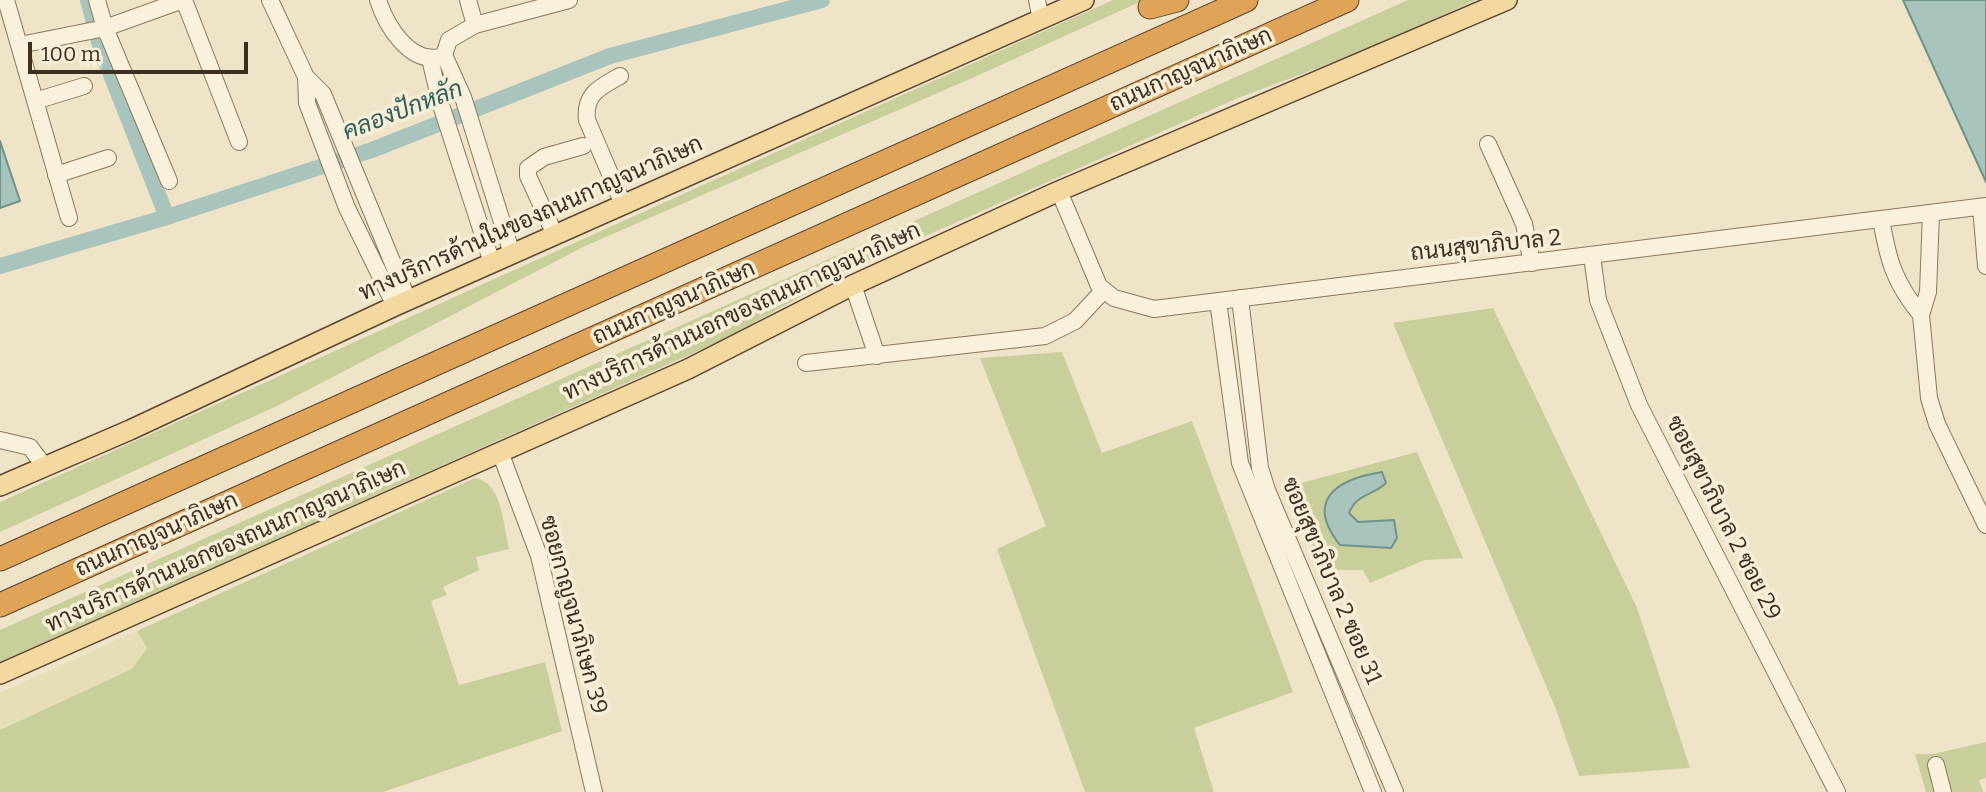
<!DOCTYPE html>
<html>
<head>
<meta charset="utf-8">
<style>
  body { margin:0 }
  #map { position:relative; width:1986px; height:792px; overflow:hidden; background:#f0e4c8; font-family:Bitter,serif }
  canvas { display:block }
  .scale { position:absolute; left:28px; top:42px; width:220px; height:32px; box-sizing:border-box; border:4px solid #3d2e20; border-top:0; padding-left:9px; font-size:21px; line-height:24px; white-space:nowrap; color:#3d2e20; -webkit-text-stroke:5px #f7eed8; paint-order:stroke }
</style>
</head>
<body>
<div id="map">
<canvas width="1986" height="792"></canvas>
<div class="scale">100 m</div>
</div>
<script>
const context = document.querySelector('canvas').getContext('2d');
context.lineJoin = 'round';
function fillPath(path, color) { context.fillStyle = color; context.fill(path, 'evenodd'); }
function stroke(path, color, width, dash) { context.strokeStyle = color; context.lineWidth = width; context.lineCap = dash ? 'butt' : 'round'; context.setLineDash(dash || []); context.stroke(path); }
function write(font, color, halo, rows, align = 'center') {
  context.font = font + ' Bitter,Sarabun,serif'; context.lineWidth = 7; context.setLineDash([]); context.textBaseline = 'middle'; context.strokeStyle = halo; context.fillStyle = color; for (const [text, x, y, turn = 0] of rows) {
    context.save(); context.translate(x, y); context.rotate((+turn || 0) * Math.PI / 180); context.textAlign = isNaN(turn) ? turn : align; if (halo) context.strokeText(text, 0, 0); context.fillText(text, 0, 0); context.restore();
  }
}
fillPath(new Path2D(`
  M 137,631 L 147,648 L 133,669 L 0,730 L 0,693 Z`), '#e6deb5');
fillPath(new Path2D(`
  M 1113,0 L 1144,0 L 970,79 L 585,246 L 277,406 L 0,532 L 0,502 Z
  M 1408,0 L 1476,0 L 1361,52 L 1238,98 L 846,271 L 727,338 L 0,663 L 0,630 Z
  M 1493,308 L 1637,608 L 1690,768 L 1579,776 L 1555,707 L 1393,323 Z
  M 1062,352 L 1102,453 L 1192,421 L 1293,692 L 1194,728 L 1214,792 L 1085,792 L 997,549 L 1046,526 L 980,358 Z
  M 1417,452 L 1463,558 L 1425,560 L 1370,583 L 1363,570 L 1322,570 L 1290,486 Z
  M 475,478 C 503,483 503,525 509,549 L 476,557 L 479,570 L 443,587 L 447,595 L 431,601 L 459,685 L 545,662 L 562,731 L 383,792 L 0,792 L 0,730 L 132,669 L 147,648 L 137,631 Z
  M 1986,742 L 1986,778 L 1979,780 L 1983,792 L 1926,792 L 1915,754 L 1933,754 Z`), '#c9cf9b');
const water = new Path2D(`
  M 1903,0 L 1986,0 L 1986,182 Z
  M 0,141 L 20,201 L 0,208 Z
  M 1382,472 L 1386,483 C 1373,496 1357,493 1349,513 L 1358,522 L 1394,520 L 1397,538 L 1391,548 L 1340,545 C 1304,500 1337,479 1382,472 Z`);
fillPath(water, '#a9c4bc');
stroke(water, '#6f938a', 2);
stroke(new Path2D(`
  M 88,0 L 101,49 L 167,217
  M 0,266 L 167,217 L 372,150 L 610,56 L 822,0`), '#a9c4bc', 16);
const minor = new Path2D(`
  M 6,0 L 69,218
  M 97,0 L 105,28 L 169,181
  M 184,0 L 239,142
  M 270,0 L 306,77 L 323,94 L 408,300
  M 378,0 C 386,25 409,64 440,57
  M 468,0 L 475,25
  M 1037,0 L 1041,20
  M 20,45 L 105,28 L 183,0
  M 430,59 L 441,105 L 492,263
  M 620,76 C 600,87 584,94 587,120 L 623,204
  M 306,77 L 307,103 L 347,208 L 395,306
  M 35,101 L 84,86
  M 1488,144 L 1524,224 L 1532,263
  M 56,175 L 108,158
  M 1059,191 L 1099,286 L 1114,298 L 1154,309 L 1986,206
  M 1981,207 L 1986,266
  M 1931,213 L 1928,292 L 1921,315 L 1929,398 L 1937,424 L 1986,525
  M 1881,219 C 1888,260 1894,282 1921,315
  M 555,235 L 528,176 L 528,168 L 544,157 L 583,146
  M 512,254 L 463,97 L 444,55 L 449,40 L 475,25 L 569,0
  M 1592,256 L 1598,300 L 1639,405 L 1837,792
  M 853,285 L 877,356
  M 1240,298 L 1260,468 L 1267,490 L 1395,792
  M 1218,301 L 1240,463 L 1373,792
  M 806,363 L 1045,336 L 1075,321 L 1104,290
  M 0,440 L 30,447 L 45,467
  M 500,452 L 539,556 L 594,792
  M 1936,765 L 1943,792`);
const major = new Path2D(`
  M 0,486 L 130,430 L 395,306 L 1084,0
  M 0,674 L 688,369 L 853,285 L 1059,191 L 1507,0`);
const highway = new Path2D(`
  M 1150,7 L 1177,0
  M 0,559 L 1246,0
  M 0,605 L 1347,0`);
stroke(minor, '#8d765c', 18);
stroke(major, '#5b4430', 22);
stroke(highway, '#5b4430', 25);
stroke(minor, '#faf1dc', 16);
stroke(major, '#f3d9a0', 19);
stroke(highway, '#e0a458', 23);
write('23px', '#3d2e20', '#f7eed8', [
  ["ถนนกาญจนาภิเษก",1191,70,-24],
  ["ทางบริการด้านในของถนนกาญจนาภิเษก",531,219,-24],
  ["ถนนสุขาภิบาล 2",1486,246,-6],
  ["ถนนกาญจนาภิเษก",674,303,-24],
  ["ทางบริการด้านนอกของถนนกาญจนาภิเษก",742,312,-25],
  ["ซอยสุขาภิบาล 2 ซอย 29",1723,518,63],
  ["ถนนกาญจนาภิเษก",157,535,-24],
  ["ทางบริการด้านนอกของถนนกาญจนาภิเษก",226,547,-24],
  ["ซอยสุขาภิบาล 2 ซอย 31",1331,581,67],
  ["ซอยกาญจนาภิเษก 39",573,615,75]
]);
write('italic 24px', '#2f5d5a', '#f7eed8', [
  ["คลองปักหลัก",403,111,-21]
]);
</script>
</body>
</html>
